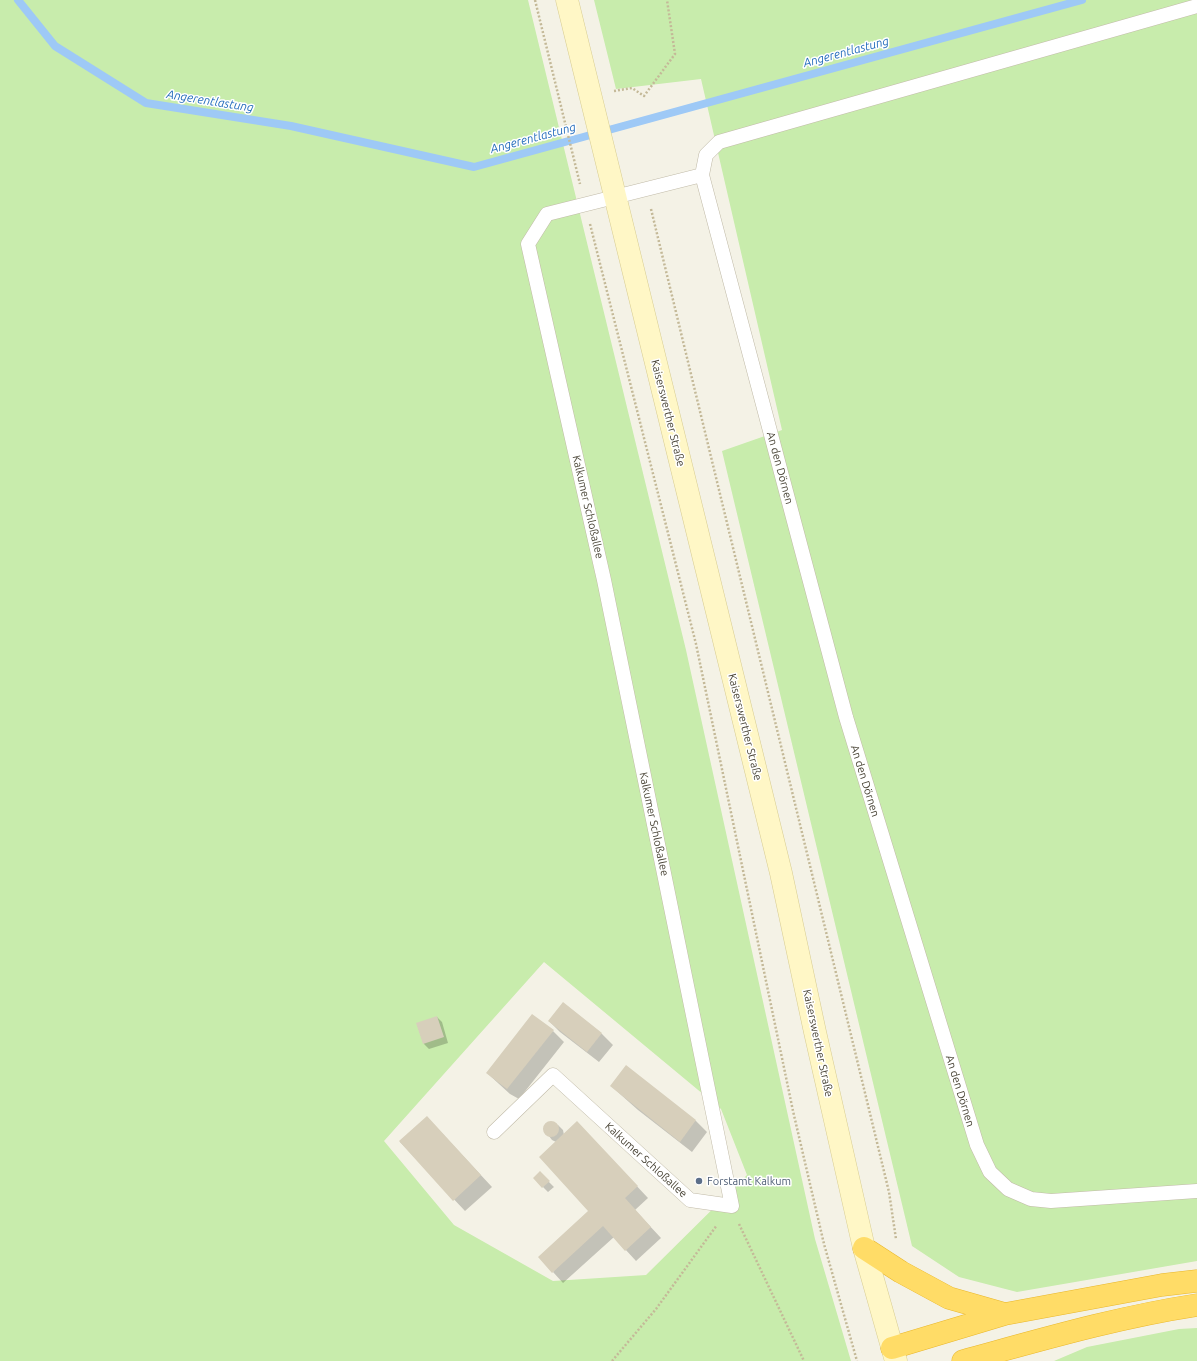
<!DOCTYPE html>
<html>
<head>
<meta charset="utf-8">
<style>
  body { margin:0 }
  canvas { display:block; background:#f4f2e6 }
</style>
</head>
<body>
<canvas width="1197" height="1361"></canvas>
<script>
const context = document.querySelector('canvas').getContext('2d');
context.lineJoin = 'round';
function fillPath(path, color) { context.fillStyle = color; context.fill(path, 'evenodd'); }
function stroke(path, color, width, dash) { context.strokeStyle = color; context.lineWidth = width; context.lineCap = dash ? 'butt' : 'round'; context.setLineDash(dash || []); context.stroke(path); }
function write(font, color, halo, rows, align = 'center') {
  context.font = font + ' Ubuntu,sans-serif'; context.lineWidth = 3; context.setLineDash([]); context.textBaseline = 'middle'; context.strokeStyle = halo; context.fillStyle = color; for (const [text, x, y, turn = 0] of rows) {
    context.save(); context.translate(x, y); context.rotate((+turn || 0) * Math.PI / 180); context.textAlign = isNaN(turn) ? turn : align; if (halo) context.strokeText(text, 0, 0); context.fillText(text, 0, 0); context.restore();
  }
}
fillPath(new Path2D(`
  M 0,0 L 528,0 L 686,650 L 815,1239 L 851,1361 L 0,1361 ZM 544,962 L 721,1109 L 747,1175 L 646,1275 L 553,1281 L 454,1225 L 384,1141 Z
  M 594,0 L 1197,0 L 1197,1261 L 1017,1292 L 959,1277 L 912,1246 L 722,451 L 782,430 L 701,79 L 616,89 Z
  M 1197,1328 L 1197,1361 L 1054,1361 L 1087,1347 L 1179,1329 Z`), '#c8ecac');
fillPath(new Path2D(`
  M 564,1004 L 602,1034 L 613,1045 L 599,1062 L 560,1032 L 549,1021 Z
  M 437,1017 L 442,1022 L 448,1043 L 429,1049 L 424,1044 L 417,1024 Z
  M 553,1031 L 564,1042 L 519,1099 L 510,1094 L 487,1073 Z
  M 626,1066 L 696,1121 L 707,1132 L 692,1152 L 638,1110 L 611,1086 Z
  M 551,1122 L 558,1125 L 563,1130 L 564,1135 L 588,1134 L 648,1198 L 635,1210 L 661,1238 L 636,1261 L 614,1237 L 563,1283 L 553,1272 L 590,1211 L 556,1142 L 552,1140 L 545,1131 L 544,1128 L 547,1123 Z
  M 438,1129 L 492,1187 L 465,1211 L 400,1142 Z
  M 545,1178 L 554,1187 L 548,1192 L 543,1187 Z`), '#0003');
stroke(new Path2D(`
  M 18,0 L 55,46 L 146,103 L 291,126 L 474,167 L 1082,0`), '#9ec9f6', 8);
fillPath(new Path2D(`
  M 563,1002 L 602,1033 L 587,1052 L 548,1021 Z
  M 532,1014 L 554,1030 L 507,1089 L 486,1073 Z
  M 437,1016 L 444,1037 L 423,1044 L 416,1023 Z
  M 626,1065 L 696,1120 L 680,1142 L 610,1086 Z
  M 427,1116 L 481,1175 L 453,1201 L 399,1141 Z
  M543 1129a8 8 0 1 1 16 0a8 8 0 1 1-16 0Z
  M 577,1121 L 638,1186 L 625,1198 L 651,1227 L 625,1251 L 603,1226 L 552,1273 L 538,1257 L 588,1211 L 539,1157 Z
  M 540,1171 L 550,1181 L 542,1188 L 533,1178 Z`), '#d7cfbb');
const lane = new Path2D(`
  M 702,175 L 846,717 L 977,1145 L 990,1172 L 1008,1189 L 1031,1199 L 1051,1201 L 1197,1191
  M 494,1132 L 553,1075 L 690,1200 L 732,1206 L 604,580 L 528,244 L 547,214 L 702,175 L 706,155 L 719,142 L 1197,6`);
const secondary = new Path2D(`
  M 567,0 L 781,873 L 815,1032 L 864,1248 L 896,1361`);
const highway = new Path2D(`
  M 864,1248 L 901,1272 L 949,1298 L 1005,1314
  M 892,1348 L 1005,1314 L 1162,1285 L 1197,1281
  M 963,1361 C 1040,1340 1118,1317 1197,1305`);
stroke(lane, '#c1bba8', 15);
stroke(secondary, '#d8cd93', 23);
stroke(highway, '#e9b72c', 23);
stroke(new Path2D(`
  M 535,0 L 580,184
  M 614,91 L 632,88 L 644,96 L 675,54 L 667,0
  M 651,209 L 889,1192 L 896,1239
  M 590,224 L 696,644 L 793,1111 L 824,1244 L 857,1361
  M 739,1224 L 804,1361
  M 612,1361 L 656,1309 L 717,1225`), '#c4b998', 2.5, [2, 2]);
stroke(lane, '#fff', 14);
stroke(secondary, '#fff7c6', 22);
stroke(highway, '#ffdc67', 22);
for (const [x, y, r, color] of [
  [699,1181,4,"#5c6f8a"]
]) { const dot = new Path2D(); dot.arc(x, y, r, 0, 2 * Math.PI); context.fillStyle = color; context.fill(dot); stroke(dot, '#fff', 1.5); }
write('11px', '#484335', '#fff', [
  ["Kaiserswerther Straße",668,413,76],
  ["An den Dörnen",780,468,75],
  ["Kalkumer Schloßallee",588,507,77],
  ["Kaiserswerther Straße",745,727,76],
  ["An den Dörnen",865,781,73],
  ["Kalkumer Schloßallee",654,824,78],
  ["Kaiserswerther Straße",818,1043,78],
  ["An den Dörnen",960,1091,73],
  ["Kalkumer Schloßallee",646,1160,42]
]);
write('11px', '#4e5e75', '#fff', [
  ["Forstamt Kalkum",707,1181]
], 'left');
write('italic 12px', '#256dbc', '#fff', [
  ["Angerentlastung",846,52,-15],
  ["Angerentlastung",210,101,9],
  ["Angerentlastung",533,138,-15]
]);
</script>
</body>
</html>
